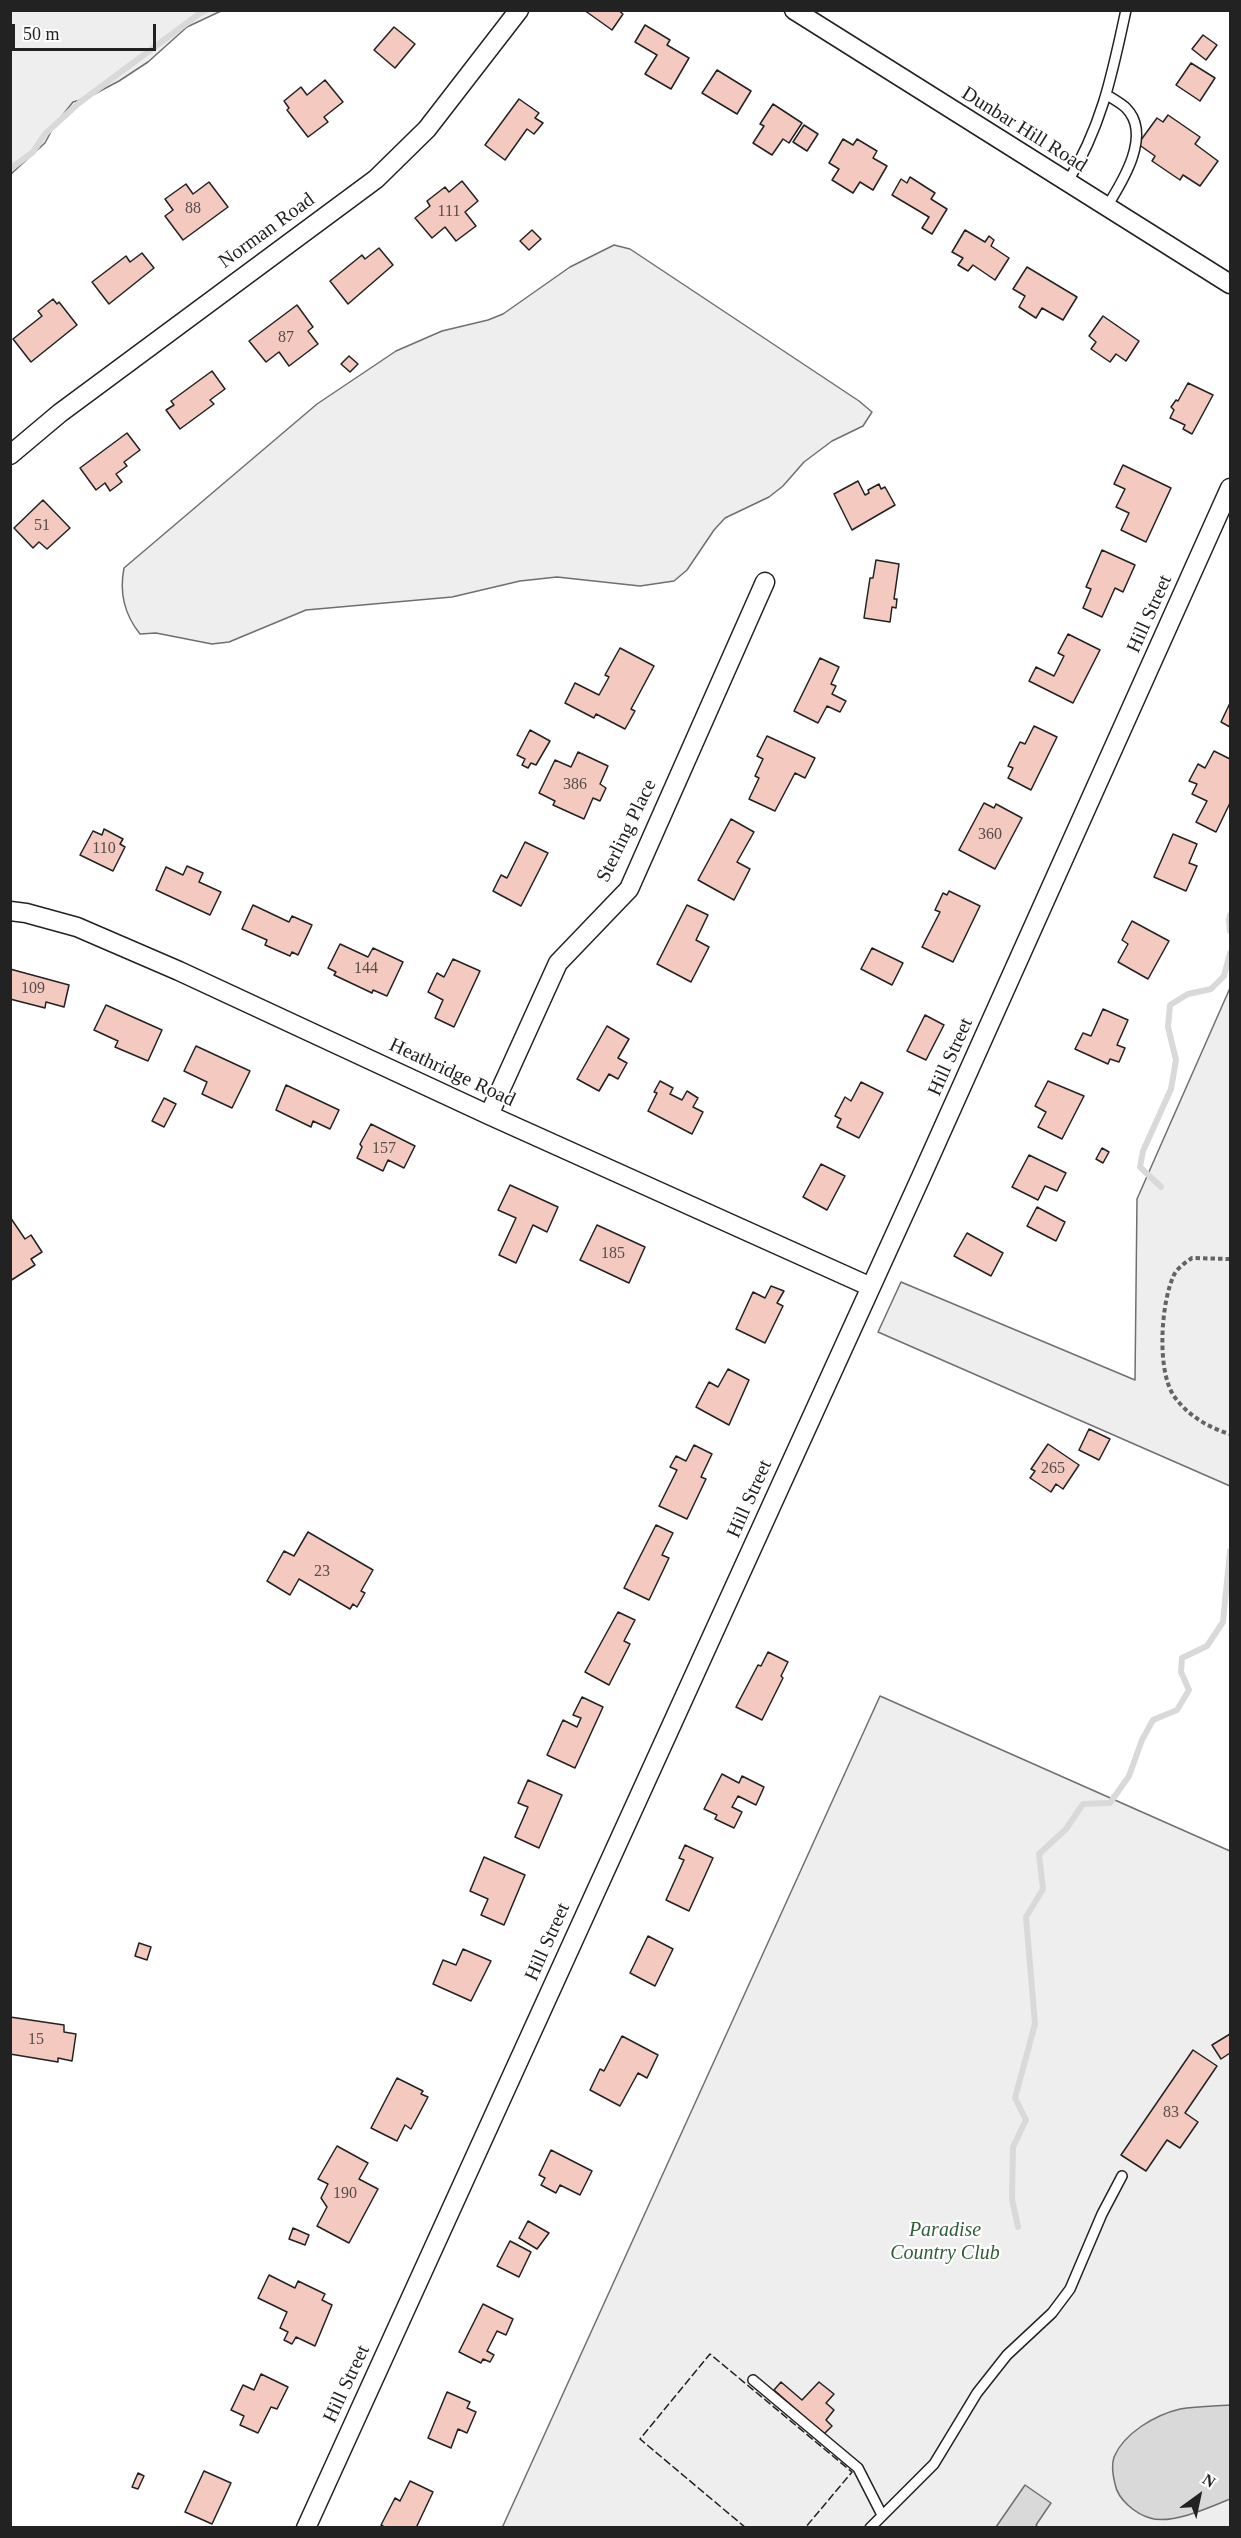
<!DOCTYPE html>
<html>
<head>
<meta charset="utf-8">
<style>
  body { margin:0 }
  #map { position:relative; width:1241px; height:2538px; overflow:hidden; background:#fff; font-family:"Times New Roman",serif }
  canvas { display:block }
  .frame { position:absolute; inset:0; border:12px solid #222; pointer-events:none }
  .north { position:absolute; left:1169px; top:2466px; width:60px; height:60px; -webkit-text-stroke:4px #fff; paint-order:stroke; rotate:33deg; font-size:16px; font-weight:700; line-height:24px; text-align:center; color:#222 }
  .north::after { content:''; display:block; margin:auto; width:21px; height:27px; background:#222; clip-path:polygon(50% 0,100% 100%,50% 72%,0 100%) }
  .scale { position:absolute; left:12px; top:24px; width:144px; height:27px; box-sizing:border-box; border:3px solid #222; border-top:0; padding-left:8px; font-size:18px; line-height:21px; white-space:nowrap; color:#222; -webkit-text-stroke:4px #fff; paint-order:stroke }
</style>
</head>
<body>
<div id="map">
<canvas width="1241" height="2538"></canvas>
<div class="frame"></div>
<div class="north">N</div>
<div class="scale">50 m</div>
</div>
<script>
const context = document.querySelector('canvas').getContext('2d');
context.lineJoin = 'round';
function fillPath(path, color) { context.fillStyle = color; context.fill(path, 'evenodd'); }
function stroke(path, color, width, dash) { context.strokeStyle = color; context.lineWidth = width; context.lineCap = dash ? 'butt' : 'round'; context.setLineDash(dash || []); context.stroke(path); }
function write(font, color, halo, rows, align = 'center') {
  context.font = font + ' "Times New Roman",serif'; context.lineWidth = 4.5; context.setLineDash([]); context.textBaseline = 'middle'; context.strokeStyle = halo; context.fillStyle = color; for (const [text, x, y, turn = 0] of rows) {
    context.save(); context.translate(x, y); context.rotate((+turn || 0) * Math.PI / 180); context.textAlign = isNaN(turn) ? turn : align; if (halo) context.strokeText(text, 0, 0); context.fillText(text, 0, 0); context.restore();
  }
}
const green = new Path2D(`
  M 11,10 L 221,10 L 221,11 L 187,27 L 148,62 L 119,81 L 87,98 L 73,102 L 54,126 L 45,143 L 11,174 Z
  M 614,245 L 630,249 L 859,401 L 872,412 L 863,426 L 832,441 L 804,462 L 783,486 L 769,497 L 725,518 L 714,530 L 687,570 L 674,581 L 640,586 L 557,577 L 520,581 L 452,597 L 306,610 L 229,642 L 212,644 L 156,633 L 140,634 C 124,614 119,593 124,568 L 317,404 L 396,351 L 442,331 L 488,320 L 503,314 L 570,267 Z
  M 1230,988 L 1230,1486 L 878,1332 L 901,1282 L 1135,1380 L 1137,1199 Z
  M 880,1696 L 1230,1851 L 1230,2527 L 502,2528 Z`);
fillPath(green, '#eee');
stroke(green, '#6f6f6f', 1.5);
const water = new Path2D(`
  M 1230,2405 L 1230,2499 C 1211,2507 1171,2525 1150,2518 C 1136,2514 1118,2500 1115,2484 C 1113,2476 1111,2466 1114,2457 C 1124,2433 1155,2415 1180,2409 C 1196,2406 1214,2406 1230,2405 Z
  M 1025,2485 L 1051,2503 L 1036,2525 L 1038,2527 L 996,2527 Z`);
fillPath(water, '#d9d9d9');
stroke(water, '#6f6f6f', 1.5);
stroke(new Path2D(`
  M 10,169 L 33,152 L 45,134 L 79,103 L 199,14 L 207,10
  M 1230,915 L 1229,920 L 1230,931
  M 1161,1187 L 1140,1167 L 1143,1151 L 1171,1089 L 1176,1060 L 1168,1027 L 1170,1005 L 1188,994 L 1211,989 L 1224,976 L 1230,953
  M 1018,2227 L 1012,2199 L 1013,2147 L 1026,2120 L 1015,2098 L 1035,2024 L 1026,1917 L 1043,1889 L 1039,1854 L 1066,1829 L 1083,1804 L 1110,1803 L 1129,1776 L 1142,1740 L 1153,1720 L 1177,1710 L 1189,1690 L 1181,1672 L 1182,1658 L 1207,1646 L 1223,1622 L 1230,1551`), '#d9d9d9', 6);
const building = new Path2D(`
  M 584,10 L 618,10 L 623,14 L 612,30 Z
  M 645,25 L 670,40 L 667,45 L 689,58 L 671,89 L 645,74 L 657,55 L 635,42 Z
  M 394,27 L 415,44 L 395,68 L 374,50 Z
  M 1203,35 L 1217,45 L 1206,60 L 1192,49 Z
  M 1191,63 L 1215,78 L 1200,101 L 1176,85 Z
  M 717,70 L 751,91 L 737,114 L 702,93 Z
  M 325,80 L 343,102 L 324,117 L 328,122 L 308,137 L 287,110 L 289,108 L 284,101 L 301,87 L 307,95 Z
  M 519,99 L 539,113 L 535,118 L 543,123 L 534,134 L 527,129 L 505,160 L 485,145 Z
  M 773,104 L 802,123 L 789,143 L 783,139 L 772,155 L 753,143 L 764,126 L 760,124 Z
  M 1168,115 L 1200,137 L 1195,144 L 1218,161 L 1200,186 L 1183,175 L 1180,180 L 1152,161 L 1155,156 L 1138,144 L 1157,118 L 1163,122 Z
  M 804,125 L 818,134 L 807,151 L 793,142 Z
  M 843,139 L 853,145 L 857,139 L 877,151 L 873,158 L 887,166 L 873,190 L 860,182 L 853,193 L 832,180 L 839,169 L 829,163 Z
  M 910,177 L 935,193 L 931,199 L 947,209 L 932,234 L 922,228 L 929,217 L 892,195 L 901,179 L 907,183 Z
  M 462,181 L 478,201 L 465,212 L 476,226 L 456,241 L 445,227 L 432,238 L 415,218 L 430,206 L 427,201 L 445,187 L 449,192 Z
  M 209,182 L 228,207 L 183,240 L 165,216 L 173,210 L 165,199 L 186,184 L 193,194 Z
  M 532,230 L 541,239 L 529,250 L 520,241 Z
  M 965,230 L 985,242 L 989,236 L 994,240 L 991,246 L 1009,258 L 995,280 L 973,265 L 968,271 L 958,265 L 963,258 L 952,252 Z
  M 379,248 L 393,265 L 348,304 L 330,281 L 362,255 L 365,259 Z
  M 142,253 L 154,268 L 109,304 L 92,282 L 126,256 L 130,262 Z
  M 1027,267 L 1077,297 L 1063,320 L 1042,308 L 1036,318 L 1019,307 L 1025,296 L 1013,289 Z
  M 53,299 L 57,304 L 59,302 L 77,325 L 31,362 L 13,339 L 42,316 L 38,311 Z
  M 297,305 L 313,327 L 308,331 L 318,344 L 289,366 L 279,352 L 266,362 L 249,341 Z
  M 1103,316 L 1139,341 L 1126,361 L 1116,354 L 1110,362 L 1091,349 L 1096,342 L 1089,336 Z
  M 349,356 L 358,364 L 350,372 L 341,364 Z
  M 212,371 L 225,389 L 210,400 L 214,404 L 180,429 L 166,410 L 174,405 L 171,401 Z
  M 1188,383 L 1213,395 L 1192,434 L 1183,429 L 1185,425 L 1170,418 L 1174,410 L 1171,407 L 1176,400 L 1178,401 Z
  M 127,433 L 140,450 L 124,462 L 127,466 L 116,474 L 122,482 L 110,491 L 105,483 L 96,490 L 80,468 Z
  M 1123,465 L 1171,488 L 1146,542 L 1121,530 L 1129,513 L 1116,507 L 1125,489 L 1114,484 Z
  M 858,481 L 865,495 L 869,493 L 868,490 L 879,484 L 881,489 L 885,487 L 895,505 L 852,530 L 834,494 Z
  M 43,500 L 70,528 L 47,549 L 39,542 L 33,548 L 14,528 Z
  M 1102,550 L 1135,565 L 1123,592 L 1115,588 L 1102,617 L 1083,608 L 1091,589 L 1086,587 Z
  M 876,560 L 899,564 L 894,599 L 897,599 L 896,608 L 892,607 L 890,622 L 864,618 L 870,578 L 873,578 Z
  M 1068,634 L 1100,650 L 1073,703 L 1029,681 L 1036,667 L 1054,676 L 1064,656 L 1058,653 Z
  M 620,648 L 654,666 L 631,709 L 635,711 L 625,729 L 596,714 L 594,718 L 565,703 L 575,683 L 599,695 L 609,677 L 605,675 Z
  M 820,658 L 839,667 L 831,684 L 836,686 L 832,694 L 846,701 L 840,712 L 827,706 L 818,723 L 794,711 Z
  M 1230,703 L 1230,727 L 1221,722 Z
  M 1034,726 L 1057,737 L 1031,790 L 1008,778 L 1013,768 L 1008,766 L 1020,742 L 1025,744 Z
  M 530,730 L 550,741 L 536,765 L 531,763 L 528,768 L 522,765 L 525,759 L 517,755 Z
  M 767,736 L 815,758 L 805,778 L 795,773 L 775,811 L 749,799 L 759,778 L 755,776 L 763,759 L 757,756 Z
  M 1214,751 L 1230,759 L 1230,803 L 1216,832 L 1196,822 L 1207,801 L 1192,794 L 1197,784 L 1189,781 L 1198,764 L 1205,768 Z
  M 578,752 L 608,766 L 600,784 L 606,788 L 600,801 L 593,798 L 584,819 L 553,805 L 555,801 L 539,793 L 555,760 L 571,767 Z
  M 984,803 L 994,808 L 996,804 L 1022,818 L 995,869 L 959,850 Z
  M 731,819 L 754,832 L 737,862 L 750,869 L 734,900 L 698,880 Z
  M 104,829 L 123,839 L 120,844 L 125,847 L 113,871 L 80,855 L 93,831 L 102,835 Z
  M 1173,834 L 1197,844 L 1189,863 L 1197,866 L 1186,891 L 1154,877 Z
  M 525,842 L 548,853 L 521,906 L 493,891 L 501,875 L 507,878 Z
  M 187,866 L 203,873 L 199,882 L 221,892 L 210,915 L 156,890 L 166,867 L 183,875 Z
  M 949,891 L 980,906 L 953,962 L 922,947 L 940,912 L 935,910 L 943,893 L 947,895 Z
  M 253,905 L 289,922 L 292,916 L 312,925 L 298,955 L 292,952 L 290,956 L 265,945 L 267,940 L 242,929 Z
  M 687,905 L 708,915 L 696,940 L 709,947 L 691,982 L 657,964 Z
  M 1132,921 L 1169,941 L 1148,979 L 1118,962 L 1128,944 L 1122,940 Z
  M 340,944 L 368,957 L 373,948 L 403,962 L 387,996 L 373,990 L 372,993 L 334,975 L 336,972 L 328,968 Z
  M 872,948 L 903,963 L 892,985 L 861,969 Z
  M 453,959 L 480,971 L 454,1027 L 435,1018 L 443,1000 L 428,992 L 437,973 L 444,977 Z
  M 10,969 L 69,985 L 64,1007 L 46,1002 L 45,1008 L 10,999 Z
  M 106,1005 L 162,1030 L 148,1061 L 115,1047 L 118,1041 L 94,1030 Z
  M 1103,1009 L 1128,1020 L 1117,1045 L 1125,1048 L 1119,1062 L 1110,1059 L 1108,1064 L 1075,1049 L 1083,1033 L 1091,1036 Z
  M 925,1015 L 944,1025 L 926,1060 L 907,1051 Z
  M 607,1026 L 629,1039 L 618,1058 L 627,1063 L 618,1079 L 609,1074 L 599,1091 L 577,1079 Z
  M 196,1046 L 250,1071 L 232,1108 L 202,1094 L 207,1082 L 184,1071 Z
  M 660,1081 L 673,1088 L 670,1094 L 682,1100 L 687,1091 L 698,1098 L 693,1107 L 703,1112 L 692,1134 L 648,1111 L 657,1093 L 654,1092 Z
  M 1048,1081 L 1084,1096 L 1062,1139 L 1038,1127 L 1046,1112 L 1035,1106 Z
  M 861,1082 L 883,1093 L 859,1138 L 837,1127 L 841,1119 L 835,1116 L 845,1097 L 851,1101 Z
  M 286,1085 L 339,1110 L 330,1129 L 313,1121 L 311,1127 L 276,1110 Z
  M 164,1098 L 176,1104 L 164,1127 L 152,1121 Z
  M 371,1124 L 415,1146 L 404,1168 L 388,1160 L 383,1171 L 357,1158 L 362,1147 L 360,1144 Z
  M 1102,1148 L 1109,1152 L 1103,1163 L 1096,1159 Z
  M 1029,1155 L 1066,1173 L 1057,1191 L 1045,1186 L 1038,1200 L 1012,1187 Z
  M 821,1164 L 845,1176 L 827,1210 L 803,1197 Z
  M 510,1185 L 558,1207 L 547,1232 L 533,1225 L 516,1263 L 499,1255 L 516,1218 L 498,1210 Z
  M 1037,1207 L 1065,1222 L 1056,1241 L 1027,1226 Z
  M 10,1217 L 25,1239 L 31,1235 L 42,1252 L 31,1259 L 35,1265 L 10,1281 Z
  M 597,1225 L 645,1247 L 629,1283 L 580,1260 Z
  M 967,1233 L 1003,1253 L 991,1276 L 954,1256 Z
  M 771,1286 L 784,1291 L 777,1303 L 783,1306 L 765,1343 L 736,1329 L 753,1292 L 765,1298 Z
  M 728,1369 L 749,1380 L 729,1425 L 696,1407 L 709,1382 L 718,1387 Z
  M 1089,1429 L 1110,1439 L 1099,1460 L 1079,1450 Z
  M 1048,1444 L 1079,1465 L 1063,1489 L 1056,1484 L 1051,1492 L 1030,1478 L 1035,1471 L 1031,1469 Z
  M 694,1445 L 712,1454 L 701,1477 L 706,1479 L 687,1519 L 659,1506 L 677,1470 L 670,1467 L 676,1456 L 686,1461 Z
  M 656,1525 L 673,1533 L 662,1555 L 669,1558 L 649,1600 L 624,1588 Z
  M 308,1532 L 373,1570 L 361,1591 L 365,1593 L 357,1607 L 353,1604 L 350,1609 L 299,1579 L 290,1595 L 267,1581 L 284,1551 L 294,1556 Z
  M 618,1612 L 635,1620 L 624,1641 L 630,1644 L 609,1685 L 585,1672 Z
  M 768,1652 L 788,1662 L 781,1676 L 783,1678 L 762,1720 L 736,1707 L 758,1665 L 761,1666 Z
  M 582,1697 L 603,1707 L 575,1768 L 547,1755 L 563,1720 L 577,1727 L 581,1718 L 573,1715 Z
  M 722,1774 L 739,1783 L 742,1776 L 764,1787 L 756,1805 L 738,1796 L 732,1807 L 742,1812 L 734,1828 L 715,1819 L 717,1815 L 704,1809 Z
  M 528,1780 L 562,1795 L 539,1848 L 515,1837 L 528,1807 L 518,1803 Z
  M 685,1845 L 713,1858 L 689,1911 L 666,1900 L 684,1860 L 679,1858 Z
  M 484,1857 L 525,1875 L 504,1925 L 481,1915 L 488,1899 L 470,1891 Z
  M 648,1936 L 673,1949 L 655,1986 L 630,1973 Z
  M 139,1943 L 151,1947 L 147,1960 L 135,1956 Z
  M 463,1949 L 491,1961 L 471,2001 L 433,1984 L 443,1960 L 456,1965 Z
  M 10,2017 L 64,2025 L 64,2032 L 76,2034 L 72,2061 L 58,2058 L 58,2062 L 10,2054 Z
  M 1230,2034 L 1230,2053 L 1221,2059 L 1212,2045 Z
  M 622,2036 L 658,2055 L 647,2078 L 638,2073 L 620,2106 L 590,2090 L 600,2069 L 604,2071 Z
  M 1193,2050 L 1217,2066 L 1185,2113 L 1198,2122 L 1180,2148 L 1167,2140 L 1146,2171 L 1121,2155 Z
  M 397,2078 L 423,2091 L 421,2094 L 428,2097 L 411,2129 L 405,2125 L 397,2141 L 371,2128 Z
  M 337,2146 L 368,2163 L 359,2179 L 378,2189 L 349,2243 L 317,2226 L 327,2207 L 321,2198 L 328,2184 L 318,2179 Z
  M 551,2150 L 592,2171 L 580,2195 L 560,2185 L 556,2193 L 541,2185 L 545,2178 L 539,2175 Z
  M 528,2221 L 549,2233 L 537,2249 L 519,2238 Z
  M 293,2228 L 309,2235 L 305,2245 L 289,2239 Z
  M 510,2241 L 531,2252 L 519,2277 L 497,2266 Z
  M 269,2275 L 295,2288 L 298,2281 L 325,2294 L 322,2300 L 332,2305 L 315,2346 L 296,2337 L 292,2344 L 284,2340 L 288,2332 L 280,2328 L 287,2312 L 258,2298 Z
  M 483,2304 L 513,2319 L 506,2335 L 497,2331 L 487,2351 L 494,2355 L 490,2362 L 483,2359 L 481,2363 L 459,2352 Z
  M 261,2374 L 288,2387 L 277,2409 L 271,2407 L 258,2433 L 240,2425 L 244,2416 L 231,2410 L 243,2385 L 254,2390 Z
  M 781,2382 L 802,2400 L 819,2382 L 834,2394 L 826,2403 L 834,2410 L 826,2420 L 832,2426 L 824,2434 L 774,2390 Z
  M 447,2392 L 470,2402 L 467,2408 L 476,2412 L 467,2433 L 458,2429 L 451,2448 L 428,2438 Z
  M 204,2471 L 231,2483 L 212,2524 L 185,2512 Z
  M 138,2473 L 144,2476 L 138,2489 L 132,2487 Z
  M 410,2481 L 433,2492 L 416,2528 L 386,2528 L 381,2525 L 395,2498 L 400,2501 Z`);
fillPath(building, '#f3c9c0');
stroke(building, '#222', 1.5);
const service = new Path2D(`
  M 1067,183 C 1102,126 1112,75 1126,10
  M 1106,208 C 1121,184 1153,135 1126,108 C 1121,103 1113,99 1107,95
  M 753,2380 L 858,2468 L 882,2515
  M 870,2528 L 934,2464 L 977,2393 L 1007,2355 L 1052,2313 L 1070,2289 L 1102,2214 L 1122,2176`);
const minor = new Path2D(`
  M 794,10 L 1230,284
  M 10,455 L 60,413 L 376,179 L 427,129 L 519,10
  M 10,911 L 26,913 L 77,927 L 179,971 L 489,1115 L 871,1287
  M 489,1115 L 558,963 L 629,889 L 765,582
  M 306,2528 L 921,1177 L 1230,488`);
stroke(service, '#222', 12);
stroke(minor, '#222', 21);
stroke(new Path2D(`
  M 1230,1259 L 1192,1258 C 1186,1262 1179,1267 1175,1273 C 1161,1299 1156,1370 1174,1396 C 1187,1415 1209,1428 1230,1434`), '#646464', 4, [4.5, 3]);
stroke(service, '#fff', 9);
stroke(minor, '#fff', 18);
stroke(new Path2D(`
  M 746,2528 L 640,2439 L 710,2354 L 852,2472 L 805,2528`), '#222', 1.5, [8, 3]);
write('16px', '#564c4a', null, [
  ["88",193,209],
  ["111",449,212],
  ["87",286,338],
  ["51",42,526],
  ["386",575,785],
  ["360",990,835],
  ["110",104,849],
  ["144",366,969],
  ["109",33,989],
  ["157",384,1149],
  ["185",613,1254],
  ["265",1053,1469],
  ["23",322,1572],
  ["15",36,2040],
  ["83",1171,2113],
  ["190",345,2194]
]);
write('20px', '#222', '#fff', [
  ["Dunbar Hill Road",1024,130,32],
  ["Norman Road",267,231,-36],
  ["Hill Street",1150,614,-66],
  ["Sterling Place",627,831,-64],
  ["Hill Street",951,1057,-66],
  ["Heathridge Road",452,1073,25],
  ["Hill Street",750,1499,-66],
  ["Hill Street",548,1942,-66],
  ["Hill Street",347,2384,-65]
]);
write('italic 20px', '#2f5e38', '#fff', [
  ["Paradise",945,2231],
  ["Country Club",945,2254]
]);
</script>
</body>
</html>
